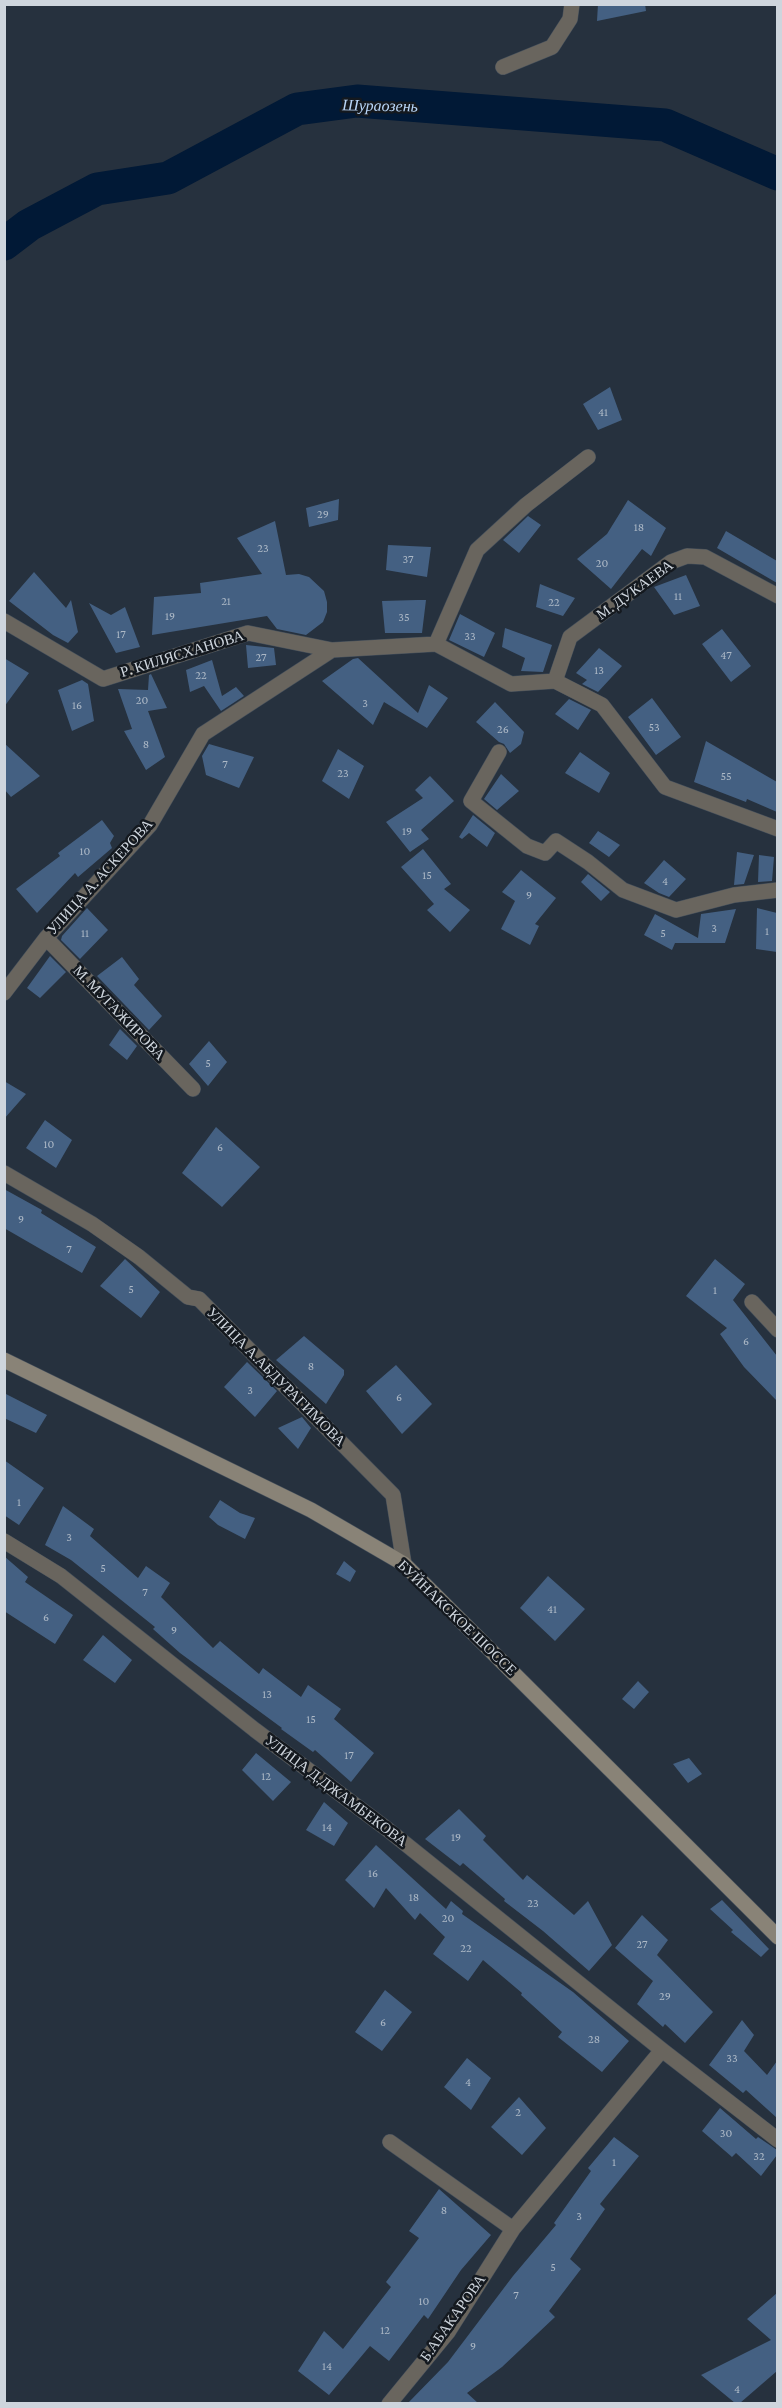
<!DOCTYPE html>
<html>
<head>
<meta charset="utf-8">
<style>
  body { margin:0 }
  #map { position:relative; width:782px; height:2408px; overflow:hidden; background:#26313e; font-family:"Crimson Pro",serif }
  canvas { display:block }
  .frame { position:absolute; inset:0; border:6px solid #ced5dd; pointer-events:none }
</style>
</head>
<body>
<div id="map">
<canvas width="782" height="2408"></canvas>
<div class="frame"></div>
</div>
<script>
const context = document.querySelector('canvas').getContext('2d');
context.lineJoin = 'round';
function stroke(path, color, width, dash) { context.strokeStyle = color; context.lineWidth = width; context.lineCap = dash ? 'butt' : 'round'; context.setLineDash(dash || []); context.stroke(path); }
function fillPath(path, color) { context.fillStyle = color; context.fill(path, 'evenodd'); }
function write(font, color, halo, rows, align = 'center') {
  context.font = font + ' "Crimson Pro",serif'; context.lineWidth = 5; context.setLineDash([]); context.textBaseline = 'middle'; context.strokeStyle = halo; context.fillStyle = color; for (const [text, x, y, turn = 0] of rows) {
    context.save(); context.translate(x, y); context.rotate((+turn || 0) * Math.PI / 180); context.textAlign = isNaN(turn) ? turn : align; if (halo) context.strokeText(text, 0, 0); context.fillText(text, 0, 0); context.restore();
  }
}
stroke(new Path2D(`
  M 4,244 L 29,225 L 97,189 L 168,178 L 297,109 L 357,101 L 665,125 L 778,174`), '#011936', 33);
fillPath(new Path2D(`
  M 598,4 L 645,4 L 646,11 L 597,21 Z
  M 610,387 L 622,420 L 598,430 L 583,404 Z
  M 339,499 L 338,520 L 309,527 L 306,508 Z
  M 628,500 L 666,528 L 651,556 L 642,549 L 611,589 L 577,559 L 607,534 Z
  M 528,516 L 541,525 L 519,553 L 503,540 Z
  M 275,521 L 286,575 L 299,574 L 309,577 L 324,591 L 327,602 L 327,612 L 323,622 L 306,635 L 277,629 L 267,616 L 152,635 L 154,597 L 201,593 L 200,583 L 262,574 L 237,538 Z
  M 726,531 L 777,561 L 777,583 L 717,548 Z
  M 388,545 L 431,547 L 427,577 L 386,570 Z
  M 34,572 L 66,608 L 71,600 L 78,632 L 68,643 L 53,635 L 9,601 Z
  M 686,575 L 700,606 L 674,615 L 654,587 Z
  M 540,584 L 575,598 L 563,616 L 536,607 Z
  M 417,600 L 426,600 L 422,633 L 385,633 L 382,601 Z
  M 89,603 L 111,615 L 125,607 L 140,647 L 116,653 Z
  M 460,614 L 495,633 L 484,657 L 449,640 Z
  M 505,628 L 552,645 L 543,672 L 521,671 L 525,658 L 502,647 Z
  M 722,629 L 751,666 L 731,682 L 702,644 Z
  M 246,645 L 274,648 L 276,665 L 248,668 Z
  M 599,648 L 622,666 L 598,692 L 582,684 L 587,680 L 576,673 Z
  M 4,658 L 29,673 L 4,707 Z
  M 358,658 L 418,713 L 429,685 L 448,698 L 427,728 L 384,702 L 373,725 L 322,681 L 353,659 Z
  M 212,660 L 222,696 L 236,687 L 244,696 L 221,711 L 204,686 L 190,692 L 186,670 Z
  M 151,674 L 167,708 L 148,711 L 165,757 L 146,770 L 124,731 L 132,729 L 118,689 L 148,690 L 149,675 Z
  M 82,680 L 88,684 L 94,721 L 72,731 L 58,690 Z
  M 652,698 L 681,737 L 656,755 L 628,717 Z
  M 569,699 L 591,710 L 578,730 L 555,714 Z
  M 495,702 L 524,732 L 521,744 L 510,753 L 504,744 L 499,742 L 476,722 Z
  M 706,741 L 777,782 L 777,812 L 747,799 L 746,802 L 694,782 Z
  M 4,743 L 40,776 L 11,797 L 4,789 Z
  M 209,744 L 254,757 L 239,788 L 206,775 L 202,756 Z
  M 338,749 L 364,766 L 349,799 L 322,781 Z
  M 580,752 L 610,773 L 599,793 L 565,773 Z
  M 501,774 L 519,791 L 497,810 L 484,799 Z
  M 430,776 L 454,801 L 421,830 L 429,839 L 410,852 L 386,822 L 423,798 L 415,790 Z
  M 473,815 L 495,833 L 487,847 L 469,833 L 462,839 L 459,837 Z
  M 102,820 L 114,836 L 110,843 L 112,848 L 78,877 L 75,873 L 37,913 L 16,889 L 60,856 L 58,853 Z
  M 598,831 L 620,845 L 609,857 L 589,843 Z
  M 423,849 L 451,884 L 444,889 L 470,910 L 450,932 L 427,910 L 434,904 L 401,867 Z
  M 737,852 L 754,855 L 744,884 L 734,885 Z
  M 759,855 L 774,857 L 772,881 L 758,882 Z
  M 664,860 L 686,879 L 669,897 L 659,893 L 644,883 Z
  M 521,870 L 556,898 L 535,924 L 539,926 L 530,945 L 501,929 L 515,901 L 502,892 Z
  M 588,874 L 610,892 L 601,901 L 581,882 Z
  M 87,908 L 108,930 L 80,959 L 61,940 L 62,936 Z
  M 757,908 L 777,913 L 777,952 L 756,949 Z
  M 736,909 L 725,943 L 675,943 L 672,950 L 644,935 L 655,914 L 698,938 L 701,914 Z
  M 50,956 L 66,972 L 40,998 L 27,988 Z
  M 122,957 L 139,979 L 134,985 L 162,1016 L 149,1030 L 97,976 Z
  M 120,1029 L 137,1046 L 127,1060 L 109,1045 Z
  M 209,1041 L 227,1062 L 208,1086 L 189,1064 Z
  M 4,1081 L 26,1094 L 4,1119 Z
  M 45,1120 L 72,1140 L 56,1168 L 26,1148 Z
  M 216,1127 L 260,1167 L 222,1207 L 182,1173 Z
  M 4,1189 L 42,1210 L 41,1213 L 96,1247 L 82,1273 L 4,1228 Z
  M 125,1259 L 160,1292 L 141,1318 L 100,1286 Z
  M 715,1259 L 745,1284 L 733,1300 L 777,1356 L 777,1401 L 744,1367 L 720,1334 L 727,1328 L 686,1296 Z
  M 304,1336 L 344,1370 L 344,1375 L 326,1404 L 276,1360 Z
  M 247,1362 L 277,1391 L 255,1417 L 224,1387 Z
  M 396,1365 L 432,1404 L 402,1434 L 366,1391 Z
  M 4,1393 L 47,1415 L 36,1433 L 4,1418 Z
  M 302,1417 L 311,1428 L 298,1449 L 278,1428 Z
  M 4,1460 L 44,1488 L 19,1525 L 4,1515 Z
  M 220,1500 L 240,1513 L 255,1518 L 245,1539 L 218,1525 L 209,1517 Z
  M 63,1506 L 94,1529 L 90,1536 L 138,1578 L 146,1566 L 170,1583 L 161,1597 L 213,1648 L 220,1641 L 259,1674 L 263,1668 L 301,1697 L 308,1685 L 341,1709 L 334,1719 L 374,1753 L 351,1782 L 315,1750 L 313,1752 L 281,1729 L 282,1728 L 180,1653 L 153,1629 L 155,1627 L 71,1560 L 45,1545 Z
  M 4,1556 L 28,1577 L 25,1582 L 73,1615 L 55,1644 L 4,1611 Z
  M 344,1561 L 356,1571 L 350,1582 L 336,1574 Z
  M 548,1576 L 585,1609 L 555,1641 L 520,1608 Z
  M 103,1635 L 132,1660 L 115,1683 L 83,1660 Z
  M 638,1681 L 649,1692 L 634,1709 L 622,1699 Z
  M 256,1753 L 291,1782 L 273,1801 L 242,1770 Z
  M 689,1758 L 702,1774 L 688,1783 L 673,1764 Z
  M 324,1802 L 348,1823 L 334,1846 L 306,1830 Z
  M 459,1809 L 486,1836 L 483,1840 L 523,1880 L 527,1875 L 574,1915 L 588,1901 L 612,1945 L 589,1971 L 543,1931 L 504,1901 L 505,1899 L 463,1863 L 460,1866 L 425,1839 Z
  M 376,1845 L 446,1909 L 451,1901 L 463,1911 L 462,1914 L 573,1992 L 629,2041 L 602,2072 L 558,2037 L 562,2032 L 521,1995 L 522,1993 L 483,1960 L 468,1981 L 433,1954 L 445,1937 L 420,1913 L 415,1920 L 386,1888 L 374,1908 L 345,1880 Z
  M 722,1900 L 769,1949 L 761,1957 L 731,1932 L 733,1930 L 710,1909 Z
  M 642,1915 L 668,1940 L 657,1955 L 713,2012 L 685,2043 L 665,2024 L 663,2027 L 637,2004 L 653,1981 L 615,1948 Z
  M 385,1990 L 412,2012 L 382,2051 L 355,2032 Z
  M 742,2020 L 754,2035 L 744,2051 L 767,2075 L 777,2061 L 777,2118 L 746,2090 L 743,2093 L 709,2065 Z
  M 467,2058 L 491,2078 L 471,2110 L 444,2087 Z
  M 519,2097 L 546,2128 L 522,2155 L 491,2127 Z
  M 720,2108 L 756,2139 L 758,2137 L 777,2150 L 777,2155 L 761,2176 L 736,2153 L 732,2157 L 702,2131 Z
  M 614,2137 L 639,2156 L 600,2204 L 605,2209 L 570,2259 L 581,2269 L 549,2311 L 555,2317 L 502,2367 L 467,2393 L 478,2403 L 408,2403 L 448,2362 L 513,2276 L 556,2225 L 554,2223 L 591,2171 L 588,2168 Z
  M 439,2189 L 491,2235 L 461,2270 L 428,2319 L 424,2315 L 389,2361 L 370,2346 L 329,2395 L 298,2371 L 324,2331 L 343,2349 L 391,2287 L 386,2282 L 419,2238 L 409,2231 Z
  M 777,2293 L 777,2371 L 740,2403 L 735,2403 L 701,2375 L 771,2340 L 747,2319 Z`), '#446082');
const street = new Path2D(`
  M 503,67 L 552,47 L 570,19 L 572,4
  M 4,621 L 103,679 L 248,633 L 332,650 L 436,644 L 511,684 L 555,681 L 602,705 L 665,787 L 778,829
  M 436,644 L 477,550 L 526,505 L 588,457
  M 555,681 L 570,637 L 671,562 L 687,556 L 705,557 L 778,596
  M 499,752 L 471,801 L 527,846 L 545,853 L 556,841 L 588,862 L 623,890 L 676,910 L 734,895 L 778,890
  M 46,938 L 193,1089
  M 4,993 L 46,938 L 150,825 L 203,734 L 332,650
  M 4,1173 L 92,1224 L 139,1257 L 188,1297 L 199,1299 L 393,1495 L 404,1564
  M 752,1302 L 778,1330
  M 4,1541 L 61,1576 L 255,1730 L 387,1829 L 662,2050 L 778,2140
  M 390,2142 L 513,2229
  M 389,2404 L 448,2332 L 513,2229 L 662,2050`);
const secondary = new Path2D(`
  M 4,1360 L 311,1510 L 404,1564 L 778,1937`);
stroke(street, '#444f5b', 16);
stroke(secondary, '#444f5b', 16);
stroke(street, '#69655e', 15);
stroke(secondary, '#898377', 15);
write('12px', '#acb8c6', null, [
  ["41",603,412],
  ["29",323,514],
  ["18",639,527],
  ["23",263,548],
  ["37",408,559],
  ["20",602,563],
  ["11",678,596],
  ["21",226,601],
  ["22",554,602],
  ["19",170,616],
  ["35",404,617],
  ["17",121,634],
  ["33",470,636],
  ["47",726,655],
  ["27",261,657],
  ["13",599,670],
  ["22",201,675],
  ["20",142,700],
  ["3",365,703],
  ["16",77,705],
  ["53",654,727],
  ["26",503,729],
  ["8",146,744],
  ["7",225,764],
  ["23",343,773],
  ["55",726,776],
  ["19",407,831],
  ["10",85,851],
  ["15",427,875],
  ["4",665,881],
  ["9",529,895],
  ["3",714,928],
  ["1",767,931],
  ["11",85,933],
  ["5",663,933],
  ["5",208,1063],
  ["10",49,1144],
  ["6",220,1147],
  ["9",21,1219],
  ["7",69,1249],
  ["5",131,1289],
  ["1",715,1290],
  ["6",746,1341],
  ["8",311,1366],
  ["3",250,1390],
  ["6",399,1397],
  ["1",19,1502],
  ["3",69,1537],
  ["5",103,1568],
  ["7",145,1592],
  ["41",552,1609],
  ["6",46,1617],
  ["9",174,1630],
  ["13",267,1694],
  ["15",311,1719],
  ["17",349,1755],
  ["12",266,1776],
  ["14",327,1827],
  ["19",456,1837],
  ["16",373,1873],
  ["18",414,1897],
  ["23",533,1903],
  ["20",448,1918],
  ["27",642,1944],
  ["22",466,1948],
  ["29",665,1996],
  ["6",383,2022],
  ["28",594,2039],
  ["33",732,2058],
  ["4",468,2082],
  ["2",518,2112],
  ["30",726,2133],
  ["32",759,2156],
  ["1",614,2162],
  ["8",444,2210],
  ["3",579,2216],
  ["5",553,2267],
  ["7",516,2295],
  ["10",424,2301],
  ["12",385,2330],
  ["9",473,2346],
  ["14",327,2366],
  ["4",737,2389]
]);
write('15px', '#ced5dd', '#14191f', [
  ["М. ДУКАЕВА",635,590,-36],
  ["Р. КИЛЯСХАНОВА",182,654,-17],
  ["УЛИЦА А. АСКЕРОВА",100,877,-48],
  ["М. МУГАЖИРОВА",119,1013,46],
  ["УЛИЦА А.АБДУРАГИМОВА",276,1377,45],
  ["БУЙНАКСКОЕ ШОССЕ",457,1618,44],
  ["УЛИЦА Д.ДЖАМБЕКОВА",336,1791,37],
  ["Б.АБАКАРОВА",453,2318,-55]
]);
write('italic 16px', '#b8d5f7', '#14191f', [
  ["Шураозень",380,106,1]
]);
</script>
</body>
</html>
